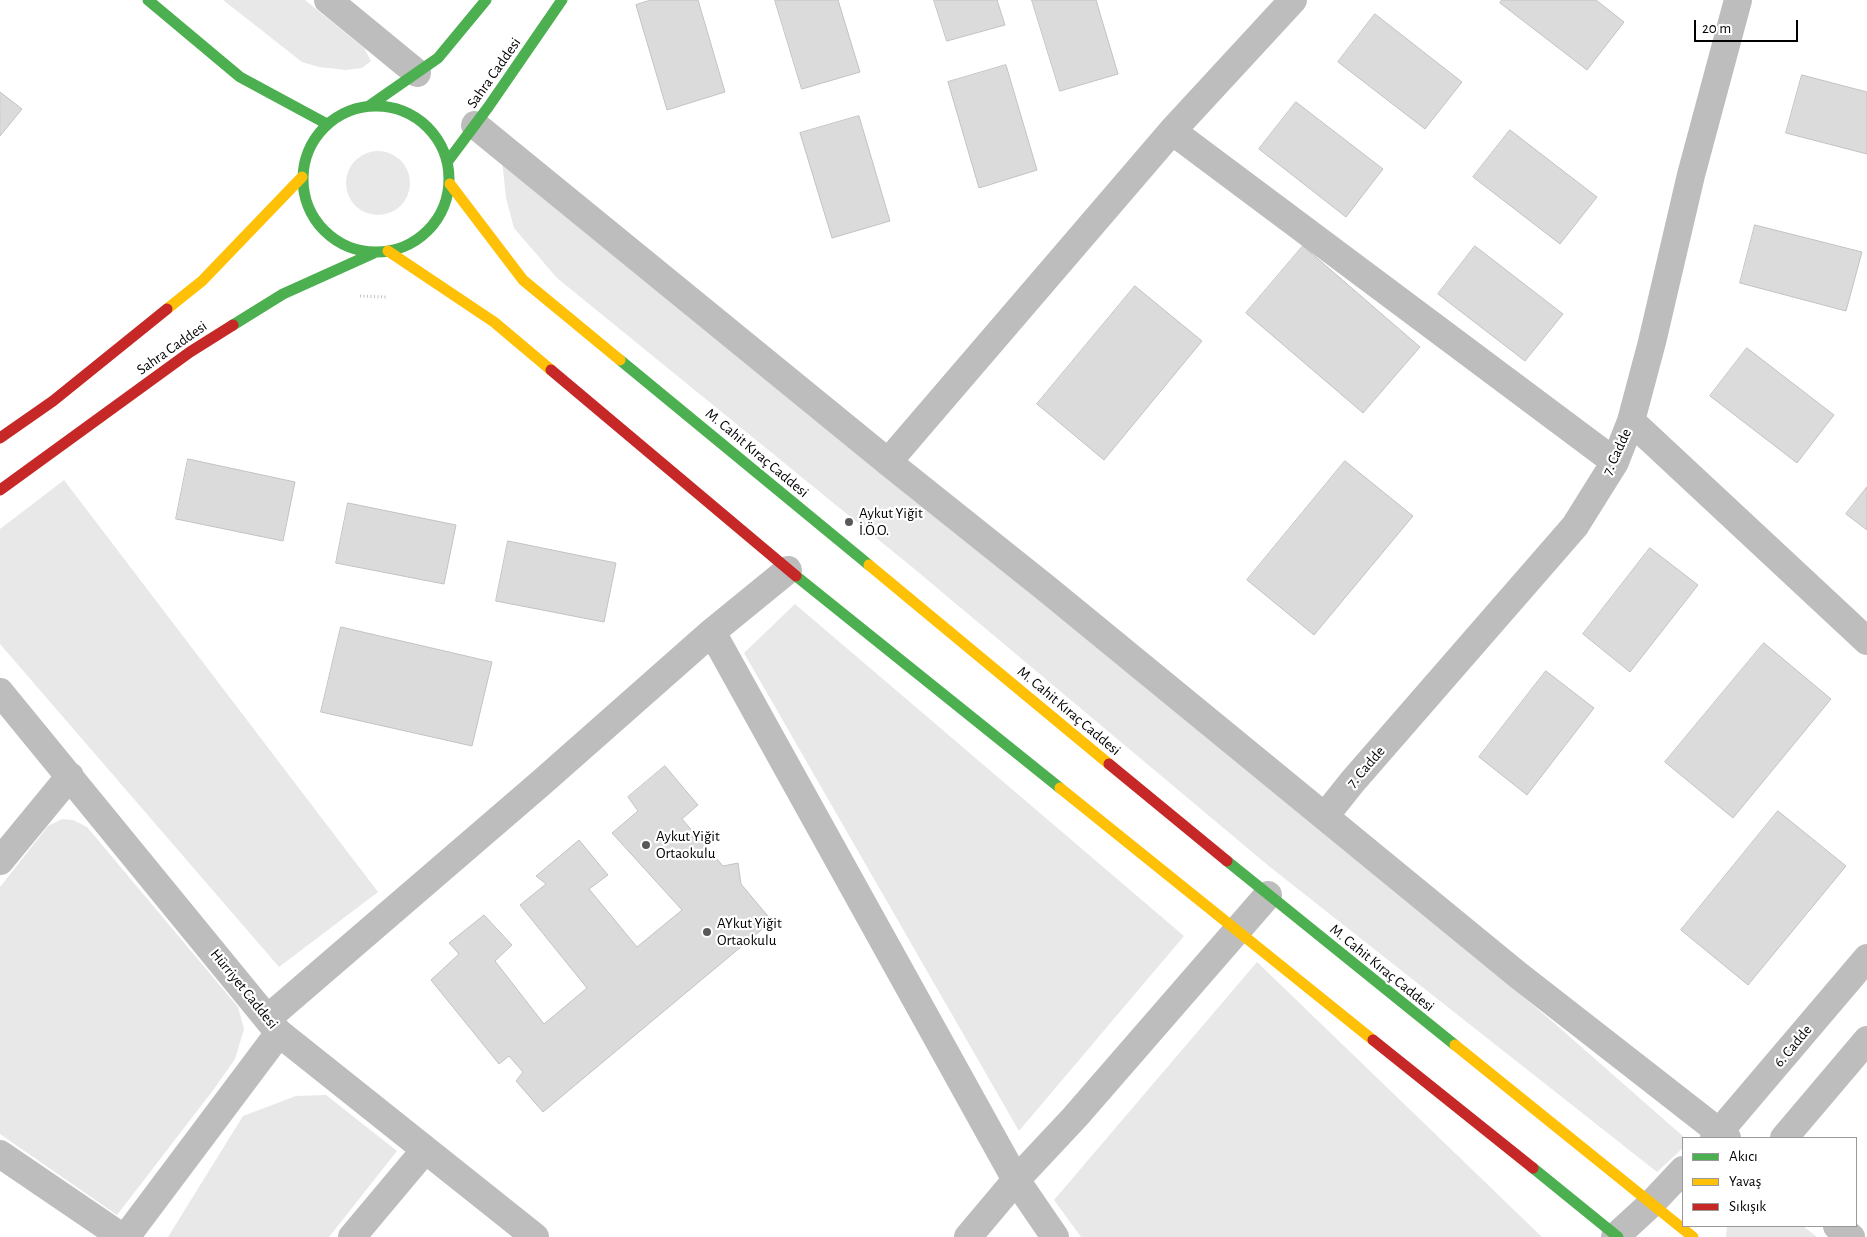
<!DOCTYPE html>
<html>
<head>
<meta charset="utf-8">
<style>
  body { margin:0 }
  #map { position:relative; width:1867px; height:1237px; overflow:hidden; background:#fff; font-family:"Alegreya Sans",sans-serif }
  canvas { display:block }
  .legend { position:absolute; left:1682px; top:1137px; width:175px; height:90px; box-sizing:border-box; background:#fff; border:1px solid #999; margin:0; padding:6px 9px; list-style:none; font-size:15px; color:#000 }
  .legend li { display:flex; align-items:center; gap:10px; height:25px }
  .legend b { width:25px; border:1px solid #999 }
  .scale { position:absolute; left:1694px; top:20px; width:104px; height:22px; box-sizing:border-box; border:2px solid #000; border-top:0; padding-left:6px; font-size:15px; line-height:18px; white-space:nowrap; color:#000; -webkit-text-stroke:4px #fff; paint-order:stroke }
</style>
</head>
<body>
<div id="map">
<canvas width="1867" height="1237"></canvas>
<ul class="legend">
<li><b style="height:6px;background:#4caf50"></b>Akıcı</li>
<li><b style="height:6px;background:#ffc107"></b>Yavaş</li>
<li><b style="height:6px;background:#c62828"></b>Sıkışık</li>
</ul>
<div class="scale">20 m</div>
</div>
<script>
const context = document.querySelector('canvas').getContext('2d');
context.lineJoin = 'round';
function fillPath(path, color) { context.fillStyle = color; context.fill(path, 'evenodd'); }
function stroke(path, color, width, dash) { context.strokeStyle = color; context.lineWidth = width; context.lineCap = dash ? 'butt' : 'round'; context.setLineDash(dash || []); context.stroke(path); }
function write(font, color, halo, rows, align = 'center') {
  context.font = font + ' "Alegreya Sans",sans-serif'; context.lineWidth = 4.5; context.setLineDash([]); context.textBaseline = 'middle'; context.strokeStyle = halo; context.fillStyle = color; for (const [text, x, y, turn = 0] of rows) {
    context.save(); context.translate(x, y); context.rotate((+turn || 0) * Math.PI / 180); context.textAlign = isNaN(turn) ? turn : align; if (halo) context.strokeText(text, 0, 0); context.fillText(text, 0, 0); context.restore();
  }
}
fillPath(new Path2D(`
  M 223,0 L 305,0 L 364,48 L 371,61 L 362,68 L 346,70 L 319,67 L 302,62 Z
  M346 183a32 32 0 1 1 64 0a32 32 0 1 1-64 0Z
  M 502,160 L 1314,821 L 1553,1022 L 1685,1138 L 1683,1138 L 1683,1148 L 1657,1172 L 1270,867 L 912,567 L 557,278 L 514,228 L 506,198 Z
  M 64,480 L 378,892 L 279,967 L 0,644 L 0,529 Z
  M 795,604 L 1184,936 L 1019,1131 L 744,653 Z
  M 62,819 L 73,820 L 87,827 L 238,1007 L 244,1029 L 235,1059 L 214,1089 L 117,1215 L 0,1134 L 0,887 L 48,826 Z
  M 1257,962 L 1542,1237 L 1081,1237 L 1054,1200 Z
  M 326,1095 L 397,1151 L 329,1237 L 168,1237 L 243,1116 L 296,1096 Z
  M 1727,1226 L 1803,1226 L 1817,1237 L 1726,1237 Z`), '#e8e8e8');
const building = new Path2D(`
  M 651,0 L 698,0 L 725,92 L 667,110 L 636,5 Z
  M 775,0 L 838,0 L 860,72 L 802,89 Z
  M 934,0 L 997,0 L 1005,25 L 947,41 Z
  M 1032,0 L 1096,0 L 1118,74 L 1060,91 Z
  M 1502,0 L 1596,0 L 1624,22 L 1587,70 L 1500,3 Z
  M 1375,14 L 1462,82 L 1425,129 L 1338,62 Z
  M 1006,65 L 1037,170 L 979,188 L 948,82 Z
  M 1802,75 L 1867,92 L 1867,154 L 1786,133 Z
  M 0,92 L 22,109 L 0,136 Z
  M 1296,102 L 1383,169 L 1346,217 L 1259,149 Z
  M 859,116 L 890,221 L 832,238 L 800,133 Z
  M 1510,130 L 1597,197 L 1560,244 L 1473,177 Z
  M 1755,225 L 1862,252 L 1846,311 L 1740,283 Z
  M 1303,246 L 1420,347 L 1363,413 L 1246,313 Z
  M 1475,246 L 1563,314 L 1525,361 L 1438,294 Z
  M 1135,286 L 1202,341 L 1104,460 L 1037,404 Z
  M 1747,348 L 1834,415 L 1797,463 L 1710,396 Z
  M 188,459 L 295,482 L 283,541 L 176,519 Z
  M 1345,461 L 1413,516 L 1314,635 L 1247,580 Z
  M 1867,487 L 1867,530 L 1846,514 Z
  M 348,503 L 456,525 L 444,584 L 336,563 Z
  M 508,541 L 616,563 L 604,622 L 496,601 Z
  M 1650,548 L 1698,585 L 1630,672 L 1583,634 Z
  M 341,627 L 492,662 L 472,746 L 321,712 Z
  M 1764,643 L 1831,699 L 1733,818 L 1665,762 Z
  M 1546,671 L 1594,708 L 1527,795 L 1479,757 Z
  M 665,766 L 698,805 L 682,819 L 723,866 L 738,863 L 741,884 L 772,921 L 543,1112 L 516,1081 L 523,1072 L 509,1056 L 499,1064 L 431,980 L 459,954 L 449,943 L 484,915 L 512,945 L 495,961 L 544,1024 L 587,988 L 520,905 L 546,884 L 536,876 L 579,840 L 608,875 L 589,889 L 637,947 L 682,910 L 612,833 L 638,811 L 628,797 Z
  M 1778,811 L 1846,866 L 1748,985 L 1681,930 Z`);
fillPath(building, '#dbdbdb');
stroke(building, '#c3c3c3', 1);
stroke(new Path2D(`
  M 360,296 L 387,297`), '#c2c2c2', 3, [1, 2.5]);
stroke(new Path2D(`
  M 328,0 L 417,73
  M 1293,0 L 1172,131 L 1615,462
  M 475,125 L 888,462 L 1047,589 L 1518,975 L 1727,1138
  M 1631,421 L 1867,641
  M 888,462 L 1172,131
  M 788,570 L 712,632 L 1016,1180 L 1055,1237
  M 0,692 L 279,1033 L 535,1237
  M 1325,816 L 1353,781 L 1575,526 L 1615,462 L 1631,421 L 1652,342 L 1691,175 L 1738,0
  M 0,861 L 70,776
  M 268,1018 L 541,783 L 712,632
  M 1714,1138 L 1867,958
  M 1784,1138 L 1867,1040
  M 0,1154 L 122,1237
  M 1837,1226 L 1851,1237
  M 126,1237 L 279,1033
  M 352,1237 L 425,1150
  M 968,1237 L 1016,1180 L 1075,1117 L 1268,895
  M 1615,1237 L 1651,1204 L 1683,1170`), '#bdbdbd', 28);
stroke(new Path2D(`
  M 148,0 L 240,77 L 327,124
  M303 179a73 73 0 1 1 146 0a73 73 0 1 1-146 0Z
  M 369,106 L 438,58 L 486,0
  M 448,161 L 489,106 L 562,0
  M 233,325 L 283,294 L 374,253
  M 620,360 L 869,565
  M 796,576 L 1060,788
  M 1227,861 L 1455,1045
  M 1533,1168 L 1618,1237`), '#4caf50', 11);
stroke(new Path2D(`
  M 450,184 L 523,280 L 620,360
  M 388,251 L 494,322 L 551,370
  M 167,309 L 202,281 L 302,177
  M 869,565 L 1109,764
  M 1060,788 L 1373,1040
  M 1455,1045 L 1693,1237`), '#ffc107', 11);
stroke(new Path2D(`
  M 551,370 L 796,576
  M 0,438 L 53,401 L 167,309
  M 0,490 L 190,352 L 233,325
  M 1109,764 L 1227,861
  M 1373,1040 L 1533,1168`), '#c62828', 11);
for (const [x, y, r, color] of [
  [849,522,5,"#595959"],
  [646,845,5,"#595959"],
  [707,932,5,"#595959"]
]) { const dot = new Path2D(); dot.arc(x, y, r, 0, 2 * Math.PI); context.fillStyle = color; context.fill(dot); stroke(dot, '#fff', 2); }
write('15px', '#000', '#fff', [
  ["Sahra Caddesi",494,73,-55],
  ["Sahra Caddesi",172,348,-35],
  ["7. Cadde",1617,452,-65],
  ["M. Cahit Kıraç Caddesi",757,453,40],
  ["M. Cahit Kıraç Caddesi",1069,711,40],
  ["7. Cadde",1366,767,-49],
  ["M. Cahit Kıraç Caddesi",1382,968,39],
  ["Hürriyet Caddesi",244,989,51],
  ["6. Cadde",1793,1046,-50]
]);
write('15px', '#000', '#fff', [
  ["Aykut Yiğit",859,513],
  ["İ.Ö.O.",859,530],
  ["Aykut Yiğit",656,836],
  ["Ortaokulu",656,853],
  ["AYkut Yiğit",717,923],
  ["Ortaokulu",717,940]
], 'left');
</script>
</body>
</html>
